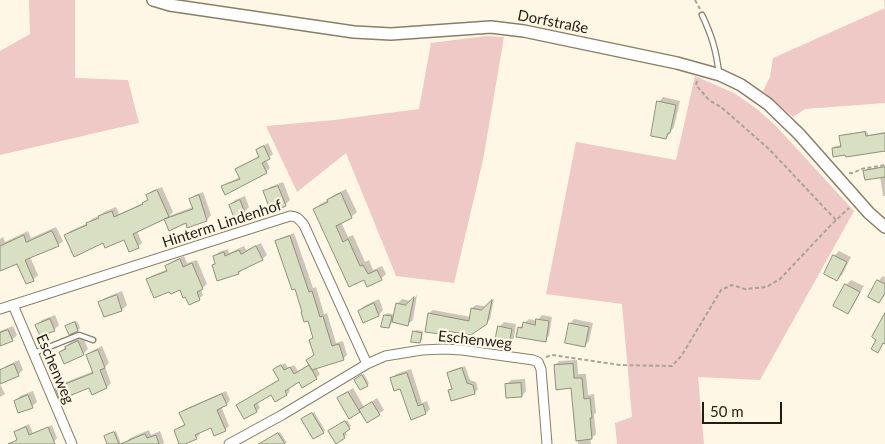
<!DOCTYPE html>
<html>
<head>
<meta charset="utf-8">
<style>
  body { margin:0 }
  #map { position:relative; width:885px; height:444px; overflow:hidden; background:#fff7e6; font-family:Lato,sans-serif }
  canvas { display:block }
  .scale { position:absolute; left:702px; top:402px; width:80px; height:22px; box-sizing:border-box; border:2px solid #221d13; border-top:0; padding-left:6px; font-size:15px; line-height:18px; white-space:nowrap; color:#221d13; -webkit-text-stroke:4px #fff7e6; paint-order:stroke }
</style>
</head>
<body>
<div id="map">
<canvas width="885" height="444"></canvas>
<div class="scale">50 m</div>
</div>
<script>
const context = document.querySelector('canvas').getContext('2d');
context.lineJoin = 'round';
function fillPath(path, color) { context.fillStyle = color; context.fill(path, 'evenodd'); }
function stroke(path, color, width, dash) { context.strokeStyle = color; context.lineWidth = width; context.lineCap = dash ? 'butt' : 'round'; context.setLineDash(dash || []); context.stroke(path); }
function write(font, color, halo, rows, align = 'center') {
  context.font = font + ' Lato,sans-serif'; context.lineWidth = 4.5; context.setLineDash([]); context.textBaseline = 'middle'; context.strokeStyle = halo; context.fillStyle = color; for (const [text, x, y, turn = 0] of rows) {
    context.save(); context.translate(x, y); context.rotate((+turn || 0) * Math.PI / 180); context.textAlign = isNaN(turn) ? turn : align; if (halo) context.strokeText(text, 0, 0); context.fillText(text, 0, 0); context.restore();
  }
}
fillPath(new Path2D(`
  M 29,0 L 75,0 L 75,78 L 128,80 L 139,123 L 0,155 L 0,51 L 30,34 Z
  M 884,0 L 885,0 L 885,103 L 805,109 L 793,117 L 763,91 L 770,77 L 773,58 L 885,8 Z
  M 486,36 L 504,37 L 483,160 L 454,283 L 396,276 L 346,153 L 297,192 L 266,126 L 334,120 L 419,109 L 431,43 Z
  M 695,76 L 734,93 L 757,109 L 777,127 L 854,211 L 760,380 L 698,377 L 704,444 L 617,444 L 615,423 L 632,417 L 622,304 L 546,294 L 576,142 L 676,160 Z`), '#eec9c5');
fillPath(new Path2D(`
  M 663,97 L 680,101 L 674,127 L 666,138 L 659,102 Z
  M 867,131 L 868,135 L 885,132 L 885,150 L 833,148 L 835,146 L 842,145 L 840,137 L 843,135 Z
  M 268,143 L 273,154 L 266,160 L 270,168 L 266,172 L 223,186 L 227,183 L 240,177 L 236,169 L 240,166 L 260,156 L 257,151 L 261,147 Z
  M 885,166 L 885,196 L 883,196 L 880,176 L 865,171 L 867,169 Z
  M 283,182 L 290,200 L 285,205 L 265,192 L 270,187 Z
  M 162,187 L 173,212 L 169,216 L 193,207 L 191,199 L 195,195 L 203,192 L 211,215 L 207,220 L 188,226 L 186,222 L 164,218 L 137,231 L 142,243 L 138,247 L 125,238 L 104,242 L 66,236 L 70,231 L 88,223 L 92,219 L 101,215 L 104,212 L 116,207 L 119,214 L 145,202 L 149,198 L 147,195 L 152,191 Z
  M 346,189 L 357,212 L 351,217 L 341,222 L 348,237 L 353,235 L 365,262 L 369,260 L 373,270 L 382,266 L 386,274 L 381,279 L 368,285 L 315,209 L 320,204 L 328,200 L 334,195 Z
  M 245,196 L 249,207 L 244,212 L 231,205 L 235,200 Z
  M 56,227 L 63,241 L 58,245 L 30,257 L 38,275 L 33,280 L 18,262 L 0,270 L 0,239 L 3,237 L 5,242 L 28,231 L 31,238 Z
  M 294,233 L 313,288 L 316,287 L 324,314 L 327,313 L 336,343 L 343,341 L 347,355 L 343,359 L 316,368 L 320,374 L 316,378 L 300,381 L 288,387 L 290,391 L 287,394 L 272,393 L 257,402 L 260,408 L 257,411 L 238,405 L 241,402 L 280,379 L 274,370 L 278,367 L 285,363 L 288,368 L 294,365 L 298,371 L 310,364 L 307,360 L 315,354 L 311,340 L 314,337 L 296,287 L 277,242 L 281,238 Z
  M 261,243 L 267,255 L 262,259 L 244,268 L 239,273 L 218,280 L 213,265 L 216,262 L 214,256 L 219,252 L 228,249 L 229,253 L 244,246 L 246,250 Z
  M 839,251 L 851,257 L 842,275 L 837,280 L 825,274 L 834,256 Z
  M 184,256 L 187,263 L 197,260 L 207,284 L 201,289 L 203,295 L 199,299 L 181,289 L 147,280 L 151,276 L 168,269 L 167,266 L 171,262 Z
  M 883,276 L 885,277 L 885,295 L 879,302 L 878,281 Z
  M 851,280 L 864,286 L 852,308 L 848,312 L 846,285 Z
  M 122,291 L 127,305 L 122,310 L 105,316 L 100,302 L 105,298 Z
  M 417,295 L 413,320 L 408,324 L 392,321 L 391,325 L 389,327 L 385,315 L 387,313 L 395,315 L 397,304 L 402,299 L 411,301 Z
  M 379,299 L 383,310 L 379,315 L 359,311 L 364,306 Z
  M 494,299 L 490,319 L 486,323 L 443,329 L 439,333 L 429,313 L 433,310 L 471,317 L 472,308 L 476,305 L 485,306 Z
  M 55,315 L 59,325 L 54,330 L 37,325 L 42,320 Z
  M 542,315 L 552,317 L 549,336 L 545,340 L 519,328 L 529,319 L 537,321 Z
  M 574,319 L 593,323 L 589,341 L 585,346 L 570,324 Z
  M 77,321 L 80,328 L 78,330 L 69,333 L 67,326 L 69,324 Z
  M 504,322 L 516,324 L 514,338 L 509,343 L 499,327 Z
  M 13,326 L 17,335 L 12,340 L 0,345 L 0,331 Z
  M 416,330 L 423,331 L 422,340 L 420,342 L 414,332 Z
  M 83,337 L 88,349 L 83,354 L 60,352 L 71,342 Z
  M 102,346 L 109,363 L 105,367 L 111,383 L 107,387 L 90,386 L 74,394 L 70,398 L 62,401 L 56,388 L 61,384 L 94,371 L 87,355 L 92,351 Z
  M 19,360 L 23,370 L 18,375 L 1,371 L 6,366 Z
  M 577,360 L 578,374 L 586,374 L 588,395 L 594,394 L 596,413 L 594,414 L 596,434 L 592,438 L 590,438 L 591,444 L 578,444 L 572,387 L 555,366 L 559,361 Z
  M 465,366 L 470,380 L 476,382 L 478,389 L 475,393 L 449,391 L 453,387 L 448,373 L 452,370 Z
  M 411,369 L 422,403 L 427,401 L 430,409 L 426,413 L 412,418 L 401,387 L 392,379 L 396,374 Z
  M 364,374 L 369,383 L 367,385 L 357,378 Z
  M 525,379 L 526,391 L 522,396 L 506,385 L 511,380 Z
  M 0,384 L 5,394 L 0,397 Z
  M 353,388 L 364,407 L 377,398 L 384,410 L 379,414 L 361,409 L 359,411 L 339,399 L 343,394 Z
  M 33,391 L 37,402 L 32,406 L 15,401 L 20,396 Z
  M 226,391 L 230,400 L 227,404 L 221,406 L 229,426 L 225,430 L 212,427 L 199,432 L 200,434 L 196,438 L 181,444 L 175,430 L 179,427 L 185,424 L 181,413 L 185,409 Z
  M 314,412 L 325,430 L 323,432 L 304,417 Z
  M 347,420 L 351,426 L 344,431 L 347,435 L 336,442 L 332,429 Z
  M 29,424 L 33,433 L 52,425 L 57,438 L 54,442 L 48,444 L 20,444 L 15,432 L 19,429 Z
  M 149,430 L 151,435 L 160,431 L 164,442 L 163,444 L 127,444 L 126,442 L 130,438 Z
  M 116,431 L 121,444 L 108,444 L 105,437 Z
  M 280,432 L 287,443 L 272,444 L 271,437 Z`), '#0003');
const building = new Path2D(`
  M 657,101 L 676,105 L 670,133 L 668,133 L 666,139 L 651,136 Z
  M 865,132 L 866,136 L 885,133 L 885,151 L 846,157 L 845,155 L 833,157 L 832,148 L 841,147 L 839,136 Z
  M 264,146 L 270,159 L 262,163 L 267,173 L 225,195 L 221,186 L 240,179 L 235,169 L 259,157 L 256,150 Z
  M 885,167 L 885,177 L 865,180 L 863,171 Z
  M 278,186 L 286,206 L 271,212 L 263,191 Z
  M 157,190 L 169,217 L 133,234 L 139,248 L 129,252 L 124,240 L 105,248 L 103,243 L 74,257 L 64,235 L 87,225 L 86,223 L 99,218 L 98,216 L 112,211 L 114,217 L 143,204 L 142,203 L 148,200 L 146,195 Z
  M 341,193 L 352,218 L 336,226 L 343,242 L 348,239 L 360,266 L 363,265 L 368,274 L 377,270 L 382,280 L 367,287 L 364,280 L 349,287 L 313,209 L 328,202 L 327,200 Z
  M 199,195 L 207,221 L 187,228 L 186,223 L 169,231 L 164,219 L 193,209 L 189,199 Z
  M 240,200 L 245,213 L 234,218 L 229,205 Z
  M 52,231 L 59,246 L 25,260 L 34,281 L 26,284 L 17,264 L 0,271 L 0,246 L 24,235 L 26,242 Z
  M 290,236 L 309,292 L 312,291 L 320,317 L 323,316 L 332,346 L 339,344 L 344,360 L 312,370 L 306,360 L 314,355 L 309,340 L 313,338 L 308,321 L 304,322 L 301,312 L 302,312 L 295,289 L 292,290 L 275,241 Z
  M 256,246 L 263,260 L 238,272 L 239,274 L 217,281 L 212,265 L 215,264 L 213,256 L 224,252 L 225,256 L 239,250 L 241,254 Z
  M 833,255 L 847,262 L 837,281 L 824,274 Z
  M 180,259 L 183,267 L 192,263 L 203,289 L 197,292 L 200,300 L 189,305 L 185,297 L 183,298 L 180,290 L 171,294 L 169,292 L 154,298 L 146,279 L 167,271 L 165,266 Z
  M 877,280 L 885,284 L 885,293 L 879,303 L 868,297 Z
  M 845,284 L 860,292 L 848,314 L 833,306 Z
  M 117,295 L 122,311 L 104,317 L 98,302 Z
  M 414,297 L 408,326 L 392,322 L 396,303 L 405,305 Z
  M 492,300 L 487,324 L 471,335 L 440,330 L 440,334 L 425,332 L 428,313 L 469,321 L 471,308 L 481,310 Z
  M 374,303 L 379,316 L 363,323 L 358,311 Z
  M 885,313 L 885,344 L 883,343 L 878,353 L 871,349 L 876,340 L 872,337 Z
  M 384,315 L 392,316 L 389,328 L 381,327 Z
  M 50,319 L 55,331 L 40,336 L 35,325 Z
  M 536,319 L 549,321 L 546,342 L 516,337 L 518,327 L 522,328 L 523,322 L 535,325 Z
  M 75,322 L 78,331 L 69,335 L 65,326 Z
  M 569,323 L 589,327 L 585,347 L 565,343 Z
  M 498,326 L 512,329 L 509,344 L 495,342 Z
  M 8,330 L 13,341 L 0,346 L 0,333 Z
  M 413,331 L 422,333 L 420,343 L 411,342 Z
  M 78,341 L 84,355 L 64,364 L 59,352 L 66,349 L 65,347 Z
  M 98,350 L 105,368 L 100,370 L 107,388 L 92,395 L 89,388 L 69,396 L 70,399 L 61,403 L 55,388 L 93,373 L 86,355 Z
  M 14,364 L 19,376 L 0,384 L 0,370 Z
  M 573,364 L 574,378 L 582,378 L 584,399 L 590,398 L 592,418 L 590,418 L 592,439 L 576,441 L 571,388 L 556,390 L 554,365 Z
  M 281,365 L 284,370 L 290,367 L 294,374 L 309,365 L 317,379 L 302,388 L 299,382 L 285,391 L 287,395 L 275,402 L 271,395 L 254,405 L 257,412 L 244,419 L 236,405 L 279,380 L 273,370 Z
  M 462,368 L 467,383 L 473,385 L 475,394 L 451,401 L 448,390 L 452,389 L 447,373 Z
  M 407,373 L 418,406 L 423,404 L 426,414 L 411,420 L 400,389 L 394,391 L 390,378 Z
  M 362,375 L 368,386 L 360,390 L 354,380 Z
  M 521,383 L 522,397 L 506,398 L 505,384 Z
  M 348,392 L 360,412 L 349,419 L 337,398 Z
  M 222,394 L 227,405 L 217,410 L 226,431 L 214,436 L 211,428 L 195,435 L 197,439 L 185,444 L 179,444 L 174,430 L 185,425 L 179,413 Z
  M 28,395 L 33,408 L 18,413 L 14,401 Z
  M 372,402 L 380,415 L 367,423 L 359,410 Z
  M 312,413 L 324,433 L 313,439 L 301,419 Z
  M 345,421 L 350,429 L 343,434 L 345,438 L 336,444 L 328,431 Z
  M 26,427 L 29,435 L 48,427 L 55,444 L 8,444 L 17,440 L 14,432 Z
  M 114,432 L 119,444 L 107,444 L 104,436 Z
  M 278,433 L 285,444 L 259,444 Z
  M 145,434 L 147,438 L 156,435 L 159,444 L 121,444 Z`);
fillPath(building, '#d9dfc2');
stroke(building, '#8d9278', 1);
const lane = new Path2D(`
  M 702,15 C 712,36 716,50 719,73
  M 34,353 L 79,335 L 93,340`);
const street = new Path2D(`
  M 13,305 L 72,444
  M 0,309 L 290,216 C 297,216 299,219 304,225 L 367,364
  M 229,444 L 282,415 L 367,364 L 385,356 L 422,350 L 443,349 L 462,350 L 533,360 L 538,362 L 541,369 L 547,444`);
const secondary = new Path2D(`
  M 153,0 L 170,5 L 354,32 L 391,34 L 491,27 L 524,31 L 677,63 L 720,75 L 741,85 L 768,104 L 799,134 L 869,213 L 885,227`);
stroke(lane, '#8a7e65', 7);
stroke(street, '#8a7e65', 11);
stroke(secondary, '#8a7e65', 14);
stroke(new Path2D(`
  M 695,0 L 700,9
  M 697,81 L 696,85 L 709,100 L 721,107 L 769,149 L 836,220
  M 849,173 L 853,173 L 861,169 L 885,165
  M 546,357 L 552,355 L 620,365 L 672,366 L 682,355 L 721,290 L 732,285 L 745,289 L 766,287 L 780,279 L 831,225 L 849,208`), '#aba495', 2, [4, 2.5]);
stroke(lane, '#fff', 4.5);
stroke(street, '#fff', 9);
stroke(secondary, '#fff', 11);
write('15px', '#221d13', '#fff7e6', [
  ["Dorfstraße",553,22,11],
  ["Hinterm Lindenhof",222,224,-18],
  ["Eschenweg",475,340,6],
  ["Eschenweg",55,369,67]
]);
</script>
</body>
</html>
